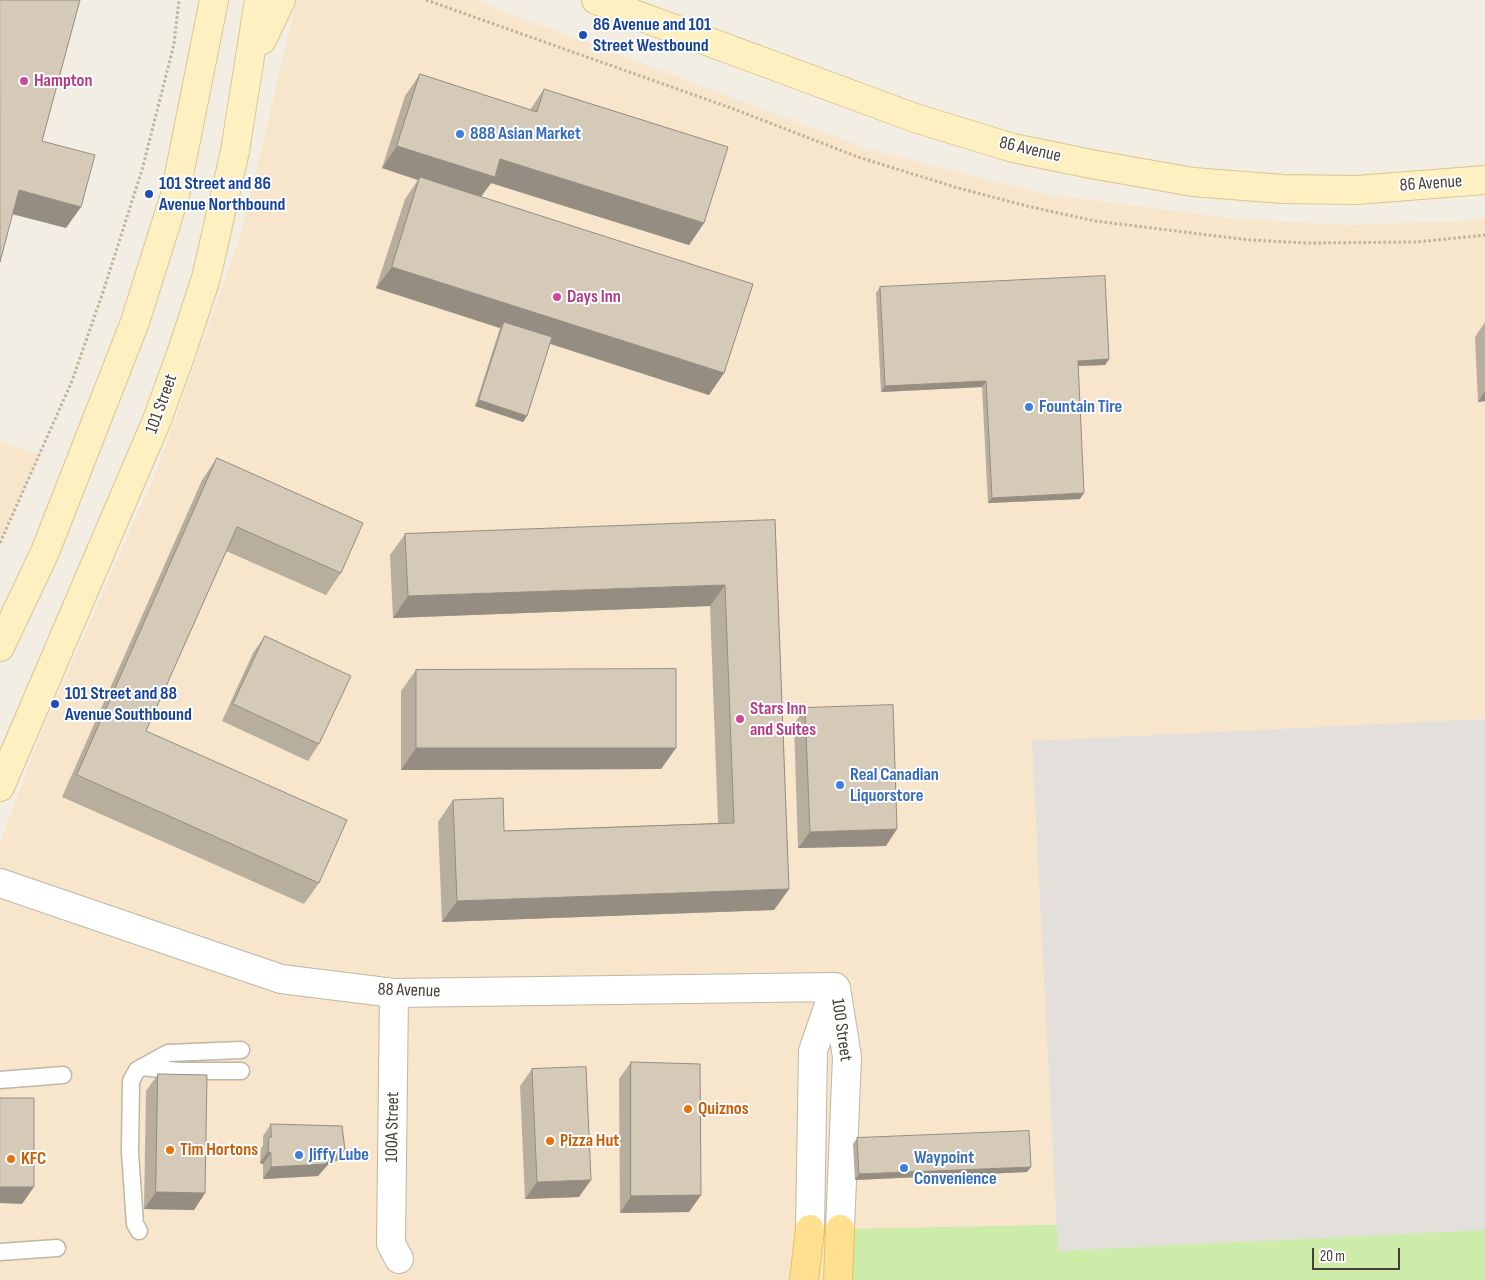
<!DOCTYPE html>
<html>
<head>
<meta charset="utf-8">
<style>
  body { margin:0 }
  #map { position:relative; width:1485px; height:1280px; overflow:hidden; background:#f3eee3; font-family:"Sofia Sans Condensed",sans-serif }
  canvas { display:block }
  .scale { position:absolute; left:1312px; top:1248px; width:88px; height:22px; box-sizing:border-box; border:2px solid #453e33; border-top:0; padding-left:6px; font-size:15px; line-height:18px; white-space:nowrap; color:#453e33; -webkit-text-stroke:4px #fff; paint-order:stroke }
</style>
</head>
<body>
<div id="map">
<canvas width="1485" height="1280"></canvas>
<div class="scale">20 m</div>
</div>
<script>
const context = document.querySelector('canvas').getContext('2d');
context.lineJoin = 'round';
function fillPath(path, color) { context.fillStyle = color; context.fill(path, 'evenodd'); }
function stroke(path, color, width, dash) { context.strokeStyle = color; context.lineWidth = width; context.lineCap = dash ? 'butt' : 'round'; context.setLineDash(dash || []); context.stroke(path); }
function write(font, color, halo, rows, align = 'center') {
  context.font = font + ' "Sofia Sans Condensed",sans-serif'; context.lineWidth = 4; context.setLineDash([]); context.textBaseline = 'middle'; context.strokeStyle = halo; context.fillStyle = color; for (const [text, x, y, turn = 0] of rows) {
    context.save(); context.translate(x, y); context.rotate((+turn || 0) * Math.PI / 180); context.textAlign = isNaN(turn) ? turn : align; if (halo) context.strokeText(text, 0, 0); context.fillText(text, 0, 0); context.restore();
  }
}
fillPath(new Path2D(`
  M 299,0 L 474,0 L 868,149 L 1051,195 L 1237,219 L 1349,225 L 1464,221 L 1485,218 L 1485,1227 L 902,1280 L 0,1280 L 0,843 L 41,733 L 157,470 L 241,234 L 296,3 Z
  M 0,441 L 39,454 L 0,542 Z`), '#f7e5cc');
fillPath(new Path2D(`
  M 1485,1216 L 1485,1280 L 847,1280 L 849,1229 Z`), '#cdeba9');
fillPath(new Path2D(`
  M 1485,719 L 1485,1230 L 1058,1251 L 1032,741 Z`), '#e3e0dc');
const lane = new Path2D(`
  M 142,1067 L 178,1071 L 241,1071
  M 0,1080 L 63,1075
  M 139,1231 L 135,1224 L 130,1152 L 131,1081 L 137,1070 L 168,1053 L 241,1050
  M 0,1252 L 57,1248`);
const street = new Path2D(`
  M 0,883 L 281,979 L 394,993 L 835,987
  M 836,988 L 847,1057 L 840,1229
  M 394,993 L 391,1244 L 399,1259
  M 810,1229 L 813,1051 L 835,987`);
const secondary = new Path2D(`
  M 596,0 L 915,118 L 1013,148 L 1091,164 L 1193,182 L 1283,189 L 1357,190 L 1485,180
  M 262,40 L 281,0
  M 0,647 L 45,552 L 135,322 L 175,195 L 214,0
  M 0,787 L 157,420 L 182,351 L 206,278 L 235,151 L 259,0`);
const primary = new Path2D(`
  M 804,1280 L 810,1229
  M 838,1280 L 840,1229`);
stroke(lane, '#bfb6a5', 19);
stroke(street, '#bfb6a5', 30);
stroke(secondary, '#dac691', 30);
stroke(primary, '#ebc059', 30);
stroke(new Path2D(`
  M 426,0 L 731,108 L 858,157 L 958,188 L 1027,206 L 1095,221 L 1249,240 L 1308,243 L 1416,242 L 1485,235
  M 0,543 L 72,381 L 103,292 L 142,170 L 174,44 L 179,0`), '#c2b296', 3, [2.5, 2.5]);
stroke(lane, '#fff', 16);
stroke(street, '#fff', 28);
stroke(secondary, '#fff0c1', 28);
stroke(primary, '#ffe090', 28);
fillPath(new Path2D(`
  M 420,74 L 530,110 L 544,89 L 704,223 L 689,245 L 491,183 L 481,197 L 724,373 L 709,395 L 550,344 L 527,416 L 523,422 L 475,406 L 500,328 L 376,288 L 405,199 L 418,180 L 382,168 L 405,96 Z
  M 880,287 L 1109,359 L 1105,365 L 1078,366 L 1080,499 L 988,503 L 982,387 L 881,392 L 876,293 Z
  M 1485,322 L 1485,401 L 1478,402 L 1475,337 Z
  M 217,458 L 341,573 L 326,595 L 226,551 L 146,731 L 319,883 L 304,904 L 62,797 L 202,480 Z
  M 775,520 L 789,889 L 774,910 L 442,922 L 438,822 L 453,800 L 504,831 L 718,823 L 710,606 L 393,618 L 390,555 L 405,534 Z
  M 265,636 L 319,744 L 308,761 L 222,721 L 253,653 Z
  M 416,670 L 676,748 L 661,769 L 401,770 L 401,691 Z
  M 805,708 L 886,846 L 798,848 L 794,724 Z
  M 631,1062 L 701,1195 L 689,1212 L 620,1213 L 619,1079 Z
  M 532,1069 L 579,1197 L 525,1199 L 520,1086 Z
  M 158,1074 L 205,1193 L 194,1210 L 144,1209 L 146,1091 Z
  M 271,1124 L 337,1161 L 331,1161 L 318,1176 L 263,1179 L 263,1164 L 260,1163 L 261,1148 L 263,1146 L 263,1136 Z
  M 857,1138 L 1027,1172 L 855,1180 L 853,1144 Z`), '#b7ae9e');
fillPath(new Path2D(`
  M 397,146 L 500,159 L 704,223 L 689,245 L 491,183 L 479,199 L 420,177 L 418,180 L 382,168 Z
  M 19,190 L 81,207 L 66,228 L 4,212 Z
  M 392,267 L 724,373 L 709,395 L 502,328 L 504,322 L 500,328 L 376,288 Z
  M 1109,359 L 1105,365 L 1074,366 L 1078,361 Z
  M 986,381 L 982,387 L 881,392 L 885,386 Z
  M 1485,391 L 1485,401 L 1478,402 Z
  M 479,400 L 527,416 L 523,422 L 475,406 Z
  M 1084,493 L 1080,499 L 988,503 L 992,498 Z
  M 725,585 L 710,606 L 393,618 L 408,596 Z
  M 416,748 L 676,748 L 661,769 L 401,770 Z
  M 897,829 L 886,846 L 798,848 L 810,832 Z
  M 789,889 L 774,910 L 442,922 L 457,901 Z
  M 339,1150 L 345,1150 L 337,1161 L 331,1161 L 318,1176 L 263,1179 L 271,1167 Z
  M 268,1151 L 271,1153 L 263,1164 L 260,1163 Z
  M 1031,1167 L 1027,1172 L 855,1180 L 859,1174 Z
  M 591,1180 L 579,1197 L 525,1199 L 537,1182 Z
  M 0,1187 L 34,1187 L 22,1204 L 0,1203 Z
  M 156,1192 L 205,1193 L 194,1210 L 144,1209 Z
  M 701,1195 L 689,1212 L 620,1213 L 631,1196 Z`), '#958d81');
const building = new Path2D(`
  M 0,0 L 80,0 L 42,141 L 95,155 L 81,207 L 19,190 L 0,262 Z
  M 420,74 L 537,112 L 544,89 L 728,147 L 704,223 L 500,159 L 495,177 L 397,146 Z
  M 420,177 L 753,284 L 724,373 L 392,267 Z
  M 1105,276 L 1109,359 L 1078,361 L 1084,493 L 992,498 L 986,381 L 885,386 L 880,287 Z
  M 504,322 L 552,337 L 527,416 L 479,400 Z
  M 217,458 L 363,523 L 341,573 L 237,527 L 146,731 L 347,820 L 319,883 L 77,775 Z
  M 775,520 L 789,889 L 457,901 L 453,800 L 503,798 L 504,831 L 734,823 L 725,585 L 408,596 L 405,534 Z
  M 265,636 L 351,676 L 319,744 L 233,704 Z
  M 676,669 L 676,748 L 416,748 L 416,670 Z
  M 893,705 L 897,829 L 810,832 L 805,708 Z
  M 631,1062 L 700,1064 L 701,1195 L 631,1196 Z
  M 586,1067 L 591,1180 L 537,1182 L 532,1069 Z
  M 158,1074 L 207,1075 L 205,1193 L 156,1192 Z
  M 0,1098 L 34,1098 L 34,1187 L 0,1187 Z
  M 271,1124 L 342,1126 L 345,1150 L 339,1150 L 325,1164 L 271,1167 L 271,1153 L 268,1151 L 269,1137 L 271,1137 Z
  M 1029,1131 L 1031,1167 L 859,1174 L 857,1138 Z`);
fillPath(building, '#d5cab8');
stroke(building, '#958d81', 1);
for (const [x, y, r, color] of [
  [583,35,5,"#1a4fb4"],
  [24,81,5,"#d1479c"],
  [460,134,5,"#3f7fe0"],
  [149,194,5,"#1a4fb4"],
  [557,297,5,"#d1479c"],
  [1029,407,5,"#3f7fe0"],
  [55,704,5,"#1a4fb4"],
  [740,719,5,"#d1479c"],
  [840,785,5,"#3f7fe0"],
  [688,1109,5,"#e8710a"],
  [550,1141,5,"#e8710a"],
  [170,1150,5,"#e8710a"],
  [299,1155,5,"#3f7fe0"],
  [11,1159,5,"#e8710a"],
  [904,1168,5,"#3f7fe0"]
]) { const dot = new Path2D(); dot.arc(x, y, r, 0, 2 * Math.PI); context.fillStyle = color; context.fill(dot); stroke(dot, '#fff', 2); }
write('bold 18px', '#164399', '#fff', [
  ["86 Avenue and 101",593,25],
  ["Street Westbound",593,46],
  ["101 Street and 86",159,184],
  ["Avenue Northbound",159,205],
  ["101 Street and 88",65,694],
  ["Avenue Southbound",65,715]
], 'left');
write('bold 18px', '#b23c85', '#fff', [
  ["Hampton",34,81],
  ["Days Inn",567,297],
  ["Stars Inn",750,709],
  ["and Suites",750,730]
], 'left');
write('bold 18px', '#366cbe', '#fff', [
  ["888 Asian Market",470,134],
  ["Fountain Tire",1039,407],
  ["Real Canadian",850,775],
  ["Liquorstore",850,796],
  ["Jiffy Lube",309,1155],
  ["Waypoint",914,1158],
  ["Convenience",914,1179]
], 'left');
write('18px', '#453e33', '#fff', [
  ["86 Avenue",1030,150,13],
  ["86 Avenue",1431,184,-4],
  ["101 Street",162,404,-70],
  ["88 Avenue",409,991,2],
  ["100 Street",841,1030,82],
  ["100A Street",393,1127,-89]
]);
write('bold 18px', '#c56008', '#fff', [
  ["Quiznos",698,1109],
  ["Pizza Hut",560,1141],
  ["Tim Hortons",180,1150],
  ["KFC",21,1159]
], 'left');
</script>
</body>
</html>
